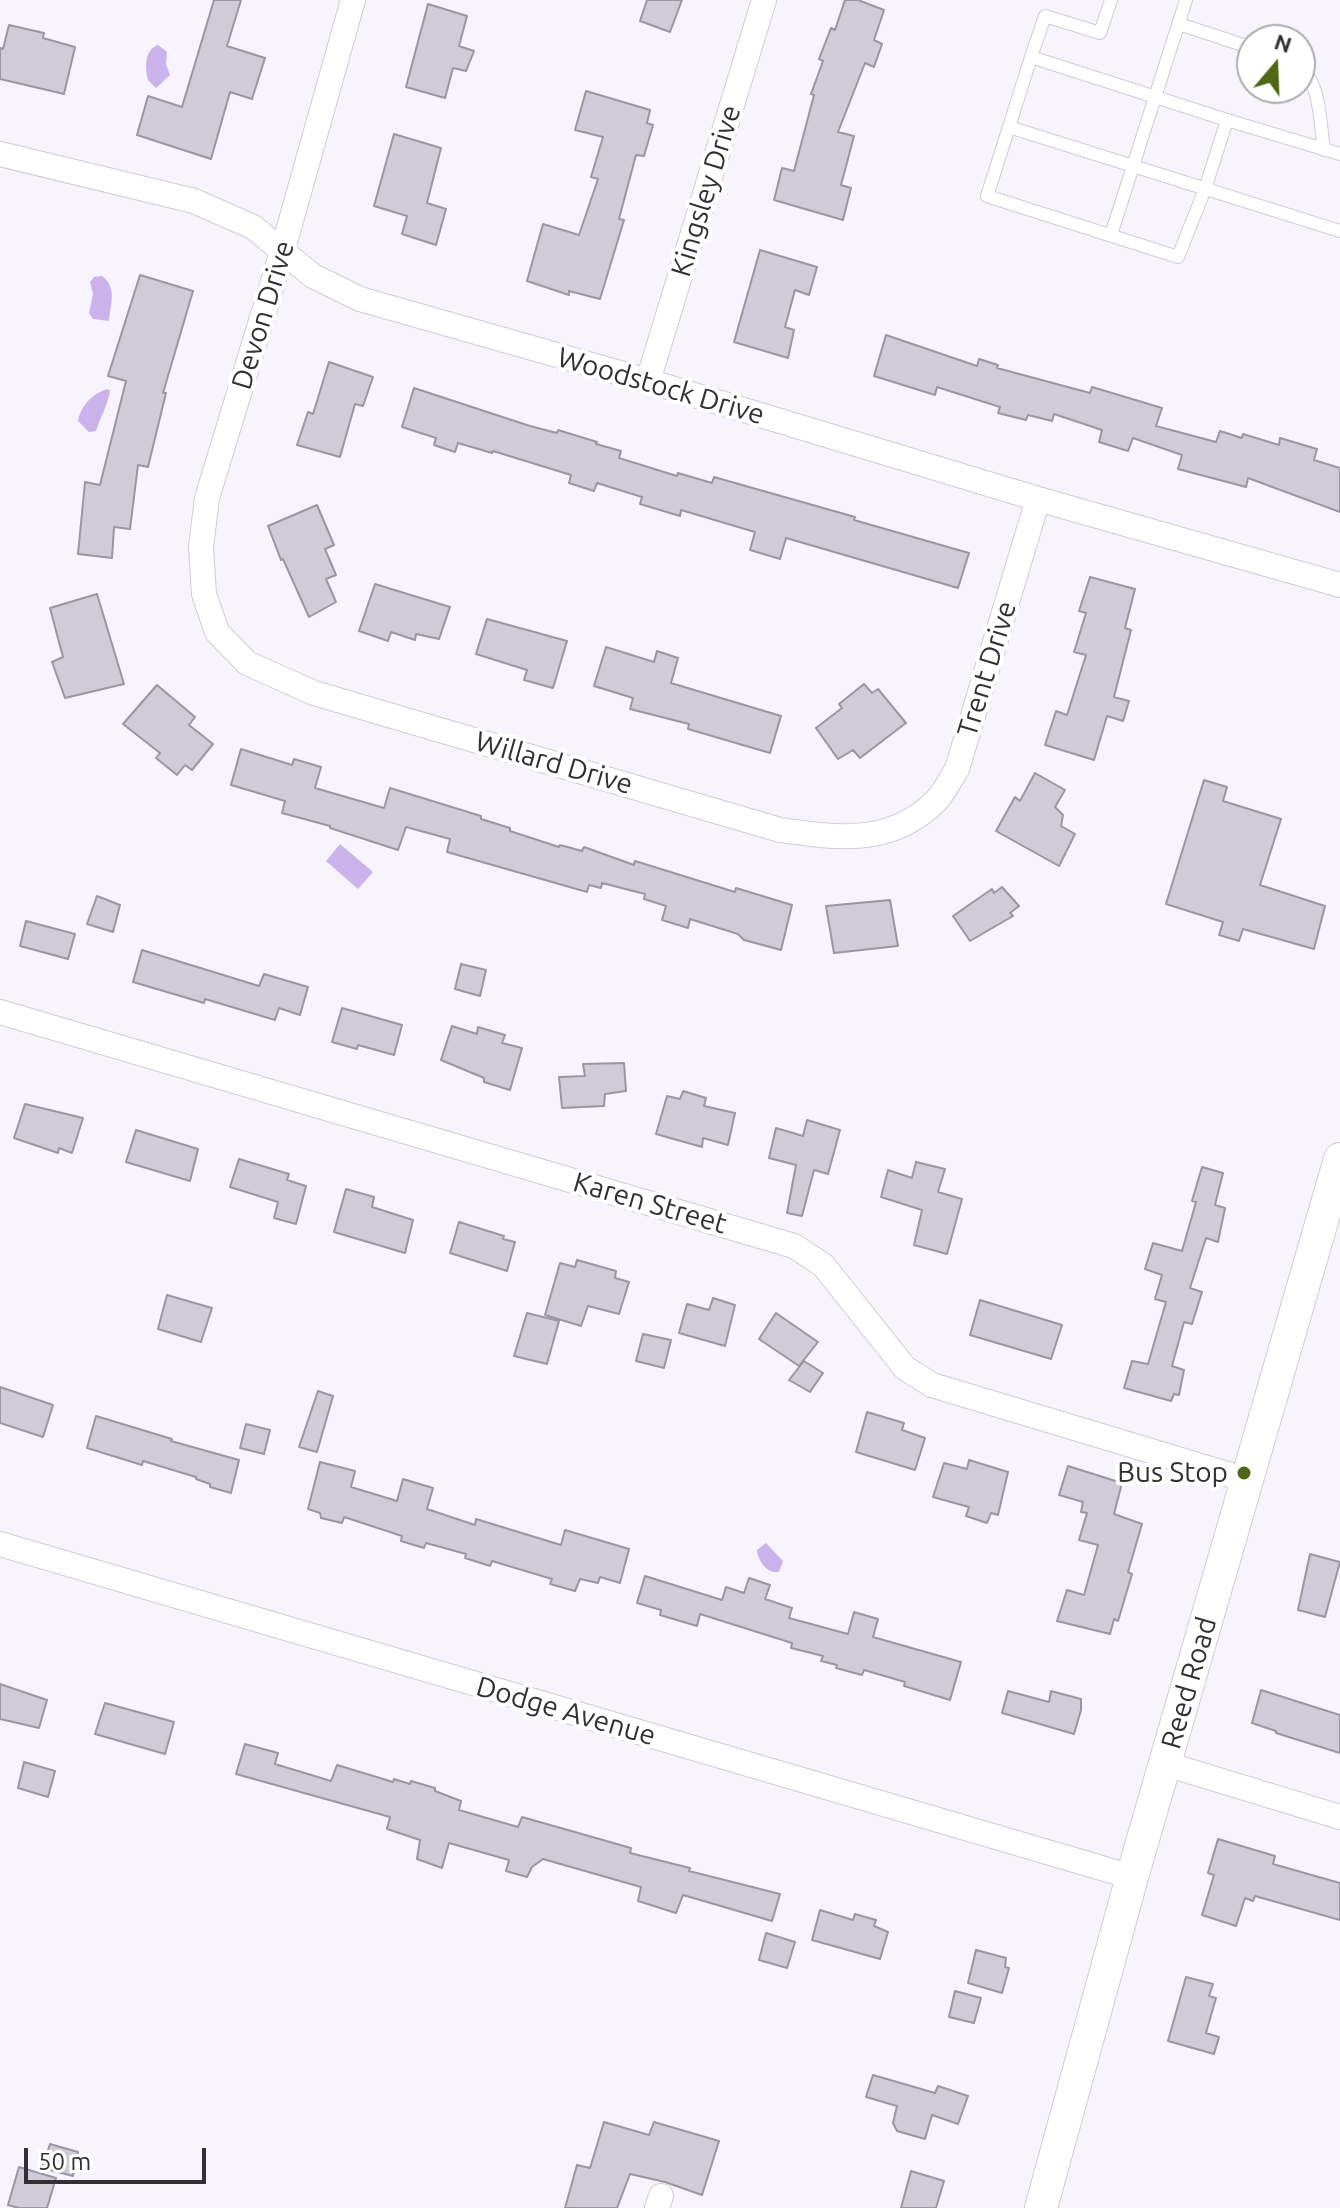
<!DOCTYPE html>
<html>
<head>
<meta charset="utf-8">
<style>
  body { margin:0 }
  #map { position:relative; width:1340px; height:2208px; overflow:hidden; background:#f8f4fe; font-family:Ubuntu,sans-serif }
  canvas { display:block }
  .north { position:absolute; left:1236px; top:24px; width:80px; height:80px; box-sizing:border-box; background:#fff; border:2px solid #adacae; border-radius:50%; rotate:19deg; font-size:22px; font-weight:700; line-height:32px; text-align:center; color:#323035 }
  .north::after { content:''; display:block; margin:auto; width:28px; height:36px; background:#526715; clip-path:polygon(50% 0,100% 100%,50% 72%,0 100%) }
  .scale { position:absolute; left:24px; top:2148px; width:182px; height:36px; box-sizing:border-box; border:4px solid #323035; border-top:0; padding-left:10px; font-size:24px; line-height:28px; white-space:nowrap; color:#323035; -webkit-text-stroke:6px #fff; paint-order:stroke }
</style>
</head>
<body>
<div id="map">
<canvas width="1340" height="2208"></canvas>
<div class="north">N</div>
<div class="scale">50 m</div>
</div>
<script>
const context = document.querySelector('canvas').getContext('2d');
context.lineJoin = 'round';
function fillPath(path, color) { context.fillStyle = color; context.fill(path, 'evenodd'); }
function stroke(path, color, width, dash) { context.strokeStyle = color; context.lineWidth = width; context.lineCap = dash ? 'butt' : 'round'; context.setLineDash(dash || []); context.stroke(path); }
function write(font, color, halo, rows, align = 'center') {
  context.font = font + ' Ubuntu,sans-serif'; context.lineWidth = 8; context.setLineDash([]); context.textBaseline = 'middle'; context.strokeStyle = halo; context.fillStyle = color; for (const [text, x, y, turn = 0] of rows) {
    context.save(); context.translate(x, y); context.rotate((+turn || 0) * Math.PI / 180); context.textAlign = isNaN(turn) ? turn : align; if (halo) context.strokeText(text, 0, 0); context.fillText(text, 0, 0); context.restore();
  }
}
fillPath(new Path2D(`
  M 158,45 L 167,52 L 166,64 L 170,75 L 156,88 L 148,80 C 145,68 144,50 158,45 Z
  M 102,276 C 118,288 110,306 109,321 L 93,319 L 89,313 L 93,294 L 90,282 L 94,277 Z
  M 108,389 L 110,391 C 107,407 100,418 96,431 L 89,432 L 78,421 C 81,405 93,393 108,389 Z
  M 340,844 L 373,872 L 358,889 L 326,861 Z
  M 766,1543 L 783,1561 L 779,1572 C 767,1574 758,1561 757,1550 Z`), '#cab3eb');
const building = new Path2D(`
  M 214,0 L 241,0 L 227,46 L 265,58 L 252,99 L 230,92 L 211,159 L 137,135 L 148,96 L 182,107 Z
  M 647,0 L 682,0 L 670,32 L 640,21 Z
  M 845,0 L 858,0 L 884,10 L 874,40 L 882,44 L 874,67 L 865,63 L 838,132 L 854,136 L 841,185 L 851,188 L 843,220 L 774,200 L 782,168 L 794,171 L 814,95 L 811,94 L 823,61 L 819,59 L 831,28 L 835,30 Z
  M 428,4 L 467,16 L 459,46 L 474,51 L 466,71 L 453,68 L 445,98 L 406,87 Z
  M 9,25 L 44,33 L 43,38 L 75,47 L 64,94 L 0,79 L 0,48 L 3,49 Z
  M 586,91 L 650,110 L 647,123 L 653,125 L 644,156 L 636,155 L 619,219 L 624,220 L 600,299 L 569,291 L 569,295 L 527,281 L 543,224 L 579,235 L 598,179 L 591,177 L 603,137 L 575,130 Z
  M 394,134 L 441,148 L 427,203 L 446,209 L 436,245 L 402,234 L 407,216 L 374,206 Z
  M 760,250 L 817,267 L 809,295 L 795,290 L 785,327 L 794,330 L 788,358 L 734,342 Z
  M 140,275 L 193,291 L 163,393 L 166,393 L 148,467 L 138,465 L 130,529 L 114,527 L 112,558 L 78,554 L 85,482 L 100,485 L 126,381 L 108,376 Z
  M 886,335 L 977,366 L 979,359 L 998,365 L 997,368 L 1090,393 L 1092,387 L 1162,408 L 1156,426 L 1216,442 L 1220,431 L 1242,438 L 1243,434 L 1279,445 L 1280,438 L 1317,449 L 1314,460 L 1340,468 L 1340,512 L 1248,478 L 1246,487 L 1178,469 L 1182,455 L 1133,438 L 1128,451 L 1099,442 L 1102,430 L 1054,414 L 1052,421 L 1028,415 L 1026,420 L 998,413 L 1000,407 L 937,387 L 935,395 L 874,376 Z
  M 329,362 L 373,377 L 363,406 L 355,404 L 340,457 L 297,445 L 308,412 L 313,414 Z
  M 414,388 L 530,426 L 557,433 L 558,430 L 597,442 L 596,444 L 621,451 L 619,458 L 677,476 L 678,473 L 712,483 L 714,477 L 855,517 L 854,520 L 969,553 L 958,588 L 786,538 L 780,559 L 750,550 L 755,532 L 681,510 L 680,516 L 640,504 L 642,497 L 597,483 L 594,491 L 569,483 L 571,475 L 493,451 L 492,453 L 458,443 L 455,452 L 434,445 L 436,438 L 402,427 Z
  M 317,505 L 334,545 L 325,549 L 336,575 L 326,579 L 336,602 L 309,617 L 283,559 L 281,560 L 268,526 Z
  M 1090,577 L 1135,589 L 1125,628 L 1131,630 L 1114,697 L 1129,701 L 1123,721 L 1107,716 L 1094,760 L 1045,745 L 1056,711 L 1067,715 L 1086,655 L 1074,652 L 1086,613 L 1079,611 Z
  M 375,584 L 450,607 L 439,639 L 416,634 L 415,640 L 391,632 L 388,641 L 359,631 Z
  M 97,594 L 124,684 L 65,698 L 52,662 L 63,657 L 50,608 Z
  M 487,619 L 567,641 L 553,688 L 524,680 L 527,670 L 476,654 Z
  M 606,647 L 654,662 L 657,651 L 678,658 L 671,683 L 781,716 L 770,753 L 688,729 L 689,724 L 630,709 L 633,698 L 594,686 Z
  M 864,684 L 872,693 L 878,689 L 906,723 L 860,758 L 853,750 L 838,759 L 816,728 L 842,708 L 839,704 Z
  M 157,685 L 195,717 L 189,725 L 213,744 L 192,770 L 185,765 L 177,775 L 156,758 L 160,753 L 123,724 Z
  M 241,749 L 292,765 L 294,759 L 321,767 L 315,788 L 384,808 L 390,788 L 481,816 L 481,819 L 510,828 L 510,831 L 559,847 L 560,845 L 582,851 L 584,847 L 634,865 L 635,861 L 735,892 L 736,888 L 792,905 L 781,950 L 744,940 L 738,934 L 690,919 L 688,928 L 662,920 L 666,906 L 644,899 L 645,894 L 602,883 L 601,888 L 589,885 L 587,892 L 447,852 L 450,839 L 406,827 L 398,850 L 330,828 L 330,826 L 282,813 L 285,801 L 231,785 Z
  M 1035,773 L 1065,790 L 1055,807 L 1063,815 L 1061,826 L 1075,834 L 1059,866 L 996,831 L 1015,797 L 1020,801 Z
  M 1204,780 L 1227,787 L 1223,801 L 1281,819 L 1260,885 L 1325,906 L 1314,949 L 1243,929 L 1239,941 L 1219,935 L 1223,922 L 1166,904 Z
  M 1002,887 L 1019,906 L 1010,913 L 1013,916 L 970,941 L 953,916 L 992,889 L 994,893 Z
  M 97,896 L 120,905 L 113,932 L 87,924 Z
  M 890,900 L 898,946 L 834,953 L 826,906 Z
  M 26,921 L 75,934 L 68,959 L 20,946 Z
  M 142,950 L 259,986 L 264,974 L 308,987 L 300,1015 L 279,1008 L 275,1020 L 205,999 L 204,1003 L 133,982 Z
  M 461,964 L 486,970 L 480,996 L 455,989 Z
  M 342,1008 L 402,1025 L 394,1055 L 358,1045 L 357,1049 L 332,1042 Z
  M 452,1026 L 477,1034 L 478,1027 L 505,1035 L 502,1043 L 522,1048 L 510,1090 L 484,1082 L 484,1078 L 441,1060 Z
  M 624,1063 L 626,1091 L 605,1094 L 604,1106 L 562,1108 L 559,1077 L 585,1076 L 583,1064 Z
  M 683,1091 L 706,1098 L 704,1106 L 735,1113 L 728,1145 L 703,1138 L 702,1147 L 656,1134 L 667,1096 L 680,1099 Z
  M 25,1104 L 83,1118 L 72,1153 L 59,1148 L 58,1153 L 14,1138 Z
  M 807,1120 L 840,1130 L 828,1174 L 814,1170 L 802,1216 L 787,1213 L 796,1165 L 769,1158 L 776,1128 L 803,1136 Z
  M 136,1130 L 198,1149 L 190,1181 L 126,1162 Z
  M 239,1159 L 289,1174 L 287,1180 L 306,1186 L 296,1224 L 274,1218 L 278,1202 L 230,1187 Z
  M 916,1162 L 945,1169 L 938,1192 L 962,1199 L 947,1254 L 914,1245 L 922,1210 L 881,1197 L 888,1170 L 912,1178 Z
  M 1202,1167 L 1223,1173 L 1215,1205 L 1225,1208 L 1218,1242 L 1206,1238 L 1190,1288 L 1202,1292 L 1192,1324 L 1184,1322 L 1172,1366 L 1184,1370 L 1179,1395 L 1174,1394 L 1171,1401 L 1124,1388 L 1132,1361 L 1148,1364 L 1166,1302 L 1155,1299 L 1162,1275 L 1145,1269 L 1153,1243 L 1182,1251 L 1196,1202 L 1192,1201 Z
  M 346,1189 L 374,1197 L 372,1207 L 413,1220 L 405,1253 L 334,1232 Z
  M 459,1222 L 504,1236 L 503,1239 L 515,1242 L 507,1271 L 450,1253 Z
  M 577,1260 L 616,1271 L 615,1278 L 629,1282 L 619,1314 L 588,1306 L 581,1326 L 545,1315 L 560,1263 L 575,1267 Z
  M 167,1295 L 212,1308 L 201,1342 L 158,1329 Z
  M 713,1298 L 735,1305 L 725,1346 L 679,1333 L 687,1304 L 709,1310 Z
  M 980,1300 L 1062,1325 L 1051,1359 L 970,1335 Z
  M 527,1313 L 559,1321 L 547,1364 L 514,1356 Z
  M 776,1313 L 818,1342 L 799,1366 L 759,1339 Z
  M 643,1334 L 671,1340 L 664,1368 L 636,1361 Z
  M 804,1361 L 823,1373 L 810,1392 L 789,1380 Z
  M 0,1387 L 53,1405 L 43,1437 L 0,1423 Z
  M 318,1391 L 333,1396 L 317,1452 L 299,1447 Z
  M 867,1412 L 904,1423 L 902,1430 L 925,1438 L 915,1470 L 856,1452 Z
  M 96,1416 L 172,1439 L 171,1441 L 239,1460 L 231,1493 L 210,1487 L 210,1484 L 196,1479 L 196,1477 L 143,1461 L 142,1465 L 87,1448 Z
  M 246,1424 L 270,1430 L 264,1454 L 240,1448 Z
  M 969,1460 L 1008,1472 L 998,1515 L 991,1513 L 987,1523 L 966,1516 L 969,1507 L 933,1497 L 944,1463 L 967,1469 Z
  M 320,1462 L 355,1471 L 351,1487 L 397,1501 L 403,1479 L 433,1488 L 427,1509 L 475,1525 L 476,1519 L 561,1545 L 565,1530 L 629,1549 L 620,1583 L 600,1577 L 598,1583 L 580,1579 L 575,1591 L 550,1584 L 552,1579 L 492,1561 L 490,1566 L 465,1558 L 466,1554 L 426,1543 L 424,1548 L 401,1541 L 402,1536 L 344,1517 L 342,1523 L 321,1518 L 320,1513 L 308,1509 Z
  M 1068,1466 L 1122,1483 L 1114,1514 L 1142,1524 L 1128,1572 L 1132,1574 L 1118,1621 L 1114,1619 L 1110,1634 L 1057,1621 L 1067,1590 L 1084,1595 L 1098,1545 L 1079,1540 L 1087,1513 L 1081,1512 L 1083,1502 L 1059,1495 Z
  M 1310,1554 L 1340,1562 L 1325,1617 L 1298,1610 Z
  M 645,1576 L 722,1600 L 726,1587 L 744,1593 L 749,1578 L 770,1585 L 765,1599 L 792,1608 L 789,1618 L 848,1634 L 854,1612 L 878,1619 L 873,1637 L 961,1662 L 950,1700 L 904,1686 L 905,1682 L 864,1670 L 862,1675 L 836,1668 L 837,1665 L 821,1661 L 823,1656 L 791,1648 L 792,1643 L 700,1614 L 697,1626 L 660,1615 L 661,1610 L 637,1603 Z
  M 0,1684 L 47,1700 L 39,1728 L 0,1719 Z
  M 1261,1690 L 1340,1715 L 1340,1753 L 1276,1733 L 1276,1731 L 1252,1723 Z
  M 1008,1691 L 1049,1702 L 1051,1691 L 1081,1699 L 1081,1710 L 1074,1734 L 1002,1713 Z
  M 105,1703 L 174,1722 L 165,1754 L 95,1734 Z
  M 245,1744 L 278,1753 L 275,1764 L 331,1781 L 337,1765 L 393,1782 L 394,1779 L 410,1784 L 411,1781 L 435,1788 L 435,1791 L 461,1801 L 459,1810 L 518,1827 L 522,1817 L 631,1848 L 630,1853 L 690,1868 L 689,1871 L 780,1894 L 772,1921 L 683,1895 L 676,1913 L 638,1901 L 641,1887 L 543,1859 L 532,1867 L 527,1877 L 506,1871 L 509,1860 L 449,1843 L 442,1868 L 417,1859 L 420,1840 L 387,1829 L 390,1817 L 236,1774 Z
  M 24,1762 L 55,1771 L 48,1797 L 18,1788 Z
  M 1218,1839 L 1275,1856 L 1273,1864 L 1340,1883 L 1340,1920 L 1255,1896 L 1253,1901 L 1245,1898 L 1236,1926 L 1202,1915 L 1214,1875 L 1208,1873 Z
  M 820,1910 L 853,1920 L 855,1914 L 876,1920 L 874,1926 L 888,1932 L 880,1959 L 812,1940 Z
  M 766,1933 L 795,1942 L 787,1968 L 759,1960 Z
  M 976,1950 L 1006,1958 L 1005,1967 L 1009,1968 L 1002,1993 L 968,1983 Z
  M 1186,1977 L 1213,1984 L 1209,1996 L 1216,1998 L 1206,2033 L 1219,2037 L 1214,2054 L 1168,2041 Z
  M 955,1991 L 981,1998 L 974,2023 L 949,2017 Z
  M 873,2075 L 935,2093 L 938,2086 L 968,2096 L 958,2124 L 932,2115 L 925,2139 L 897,2131 L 893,2123 L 897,2106 L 866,2097 Z
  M 604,2122 L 649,2135 L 654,2122 L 719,2141 L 702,2195 L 665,2182 L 630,2174 L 617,2208 L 565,2208 L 577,2165 L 590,2168 Z
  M 50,2144 L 78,2152 L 73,2176 L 42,2168 Z
  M 19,2167 L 56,2178 L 47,2208 L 19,2208 L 8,2205 Z
  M 911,2171 L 944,2181 L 936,2208 L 901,2208 Z`);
fillPath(building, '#d0ccd7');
stroke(building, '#9a96a1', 2);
const lane = new Path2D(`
  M 1179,24 L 1252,48
  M 1031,57 L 1045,16 L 1100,33 L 1111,0
  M 1300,67 C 1321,83 1320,125 1324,150
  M 1227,120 L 1340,154
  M 1009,127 L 987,196 L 1178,257 L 1205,189 L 1227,120 L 1031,57 L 1009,127 L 1340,231
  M 1111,235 L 1186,0`);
const street = new Path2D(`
  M 353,0 L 283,249 L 207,498 L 201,547 L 204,594 L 217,632 L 247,663 L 314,693 L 780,830 C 837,838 891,846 936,801 C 944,792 951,779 957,769 L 1038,499
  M 0,154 L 194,201 L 253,227 L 313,276 L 360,299 L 648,381 L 1038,499 L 1340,585
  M 648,381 L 764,0
  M 0,1012 L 794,1246 L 823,1265 L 905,1368 L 932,1385 L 1247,1480
  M 0,1544 L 1132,1877
  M 1166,1764 L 1340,1817
  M 657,2208 L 661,2196`);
const secondary = new Path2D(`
  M 1041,2208 L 1132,1877 L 1340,1159`);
stroke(lane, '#d0ccd7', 14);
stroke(street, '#d0ccd7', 26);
stroke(secondary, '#d0ccd7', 34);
stroke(lane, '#fff', 12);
stroke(street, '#fff', 24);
stroke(secondary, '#fff', 32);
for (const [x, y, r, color] of [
  [1244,1473,8,"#526715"]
]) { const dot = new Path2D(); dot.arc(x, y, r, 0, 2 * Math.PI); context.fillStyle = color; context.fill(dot); stroke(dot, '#fff', 3); }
write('28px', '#323035', '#fff', [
  ["Kingsley Drive",706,191,-73],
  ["Devon Drive",263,315,-73],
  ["Woodstock Drive",661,386,16],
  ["Trent Drive",987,669,-73],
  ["Willard Drive",554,763,16],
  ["Karen Street",650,1203,16],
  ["Reed Road",1189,1683,-74],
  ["Dodge Avenue",566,1711,16]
]);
write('28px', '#323035', '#fff', [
  ["Bus Stop",1228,1473]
], 'right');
</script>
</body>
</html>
